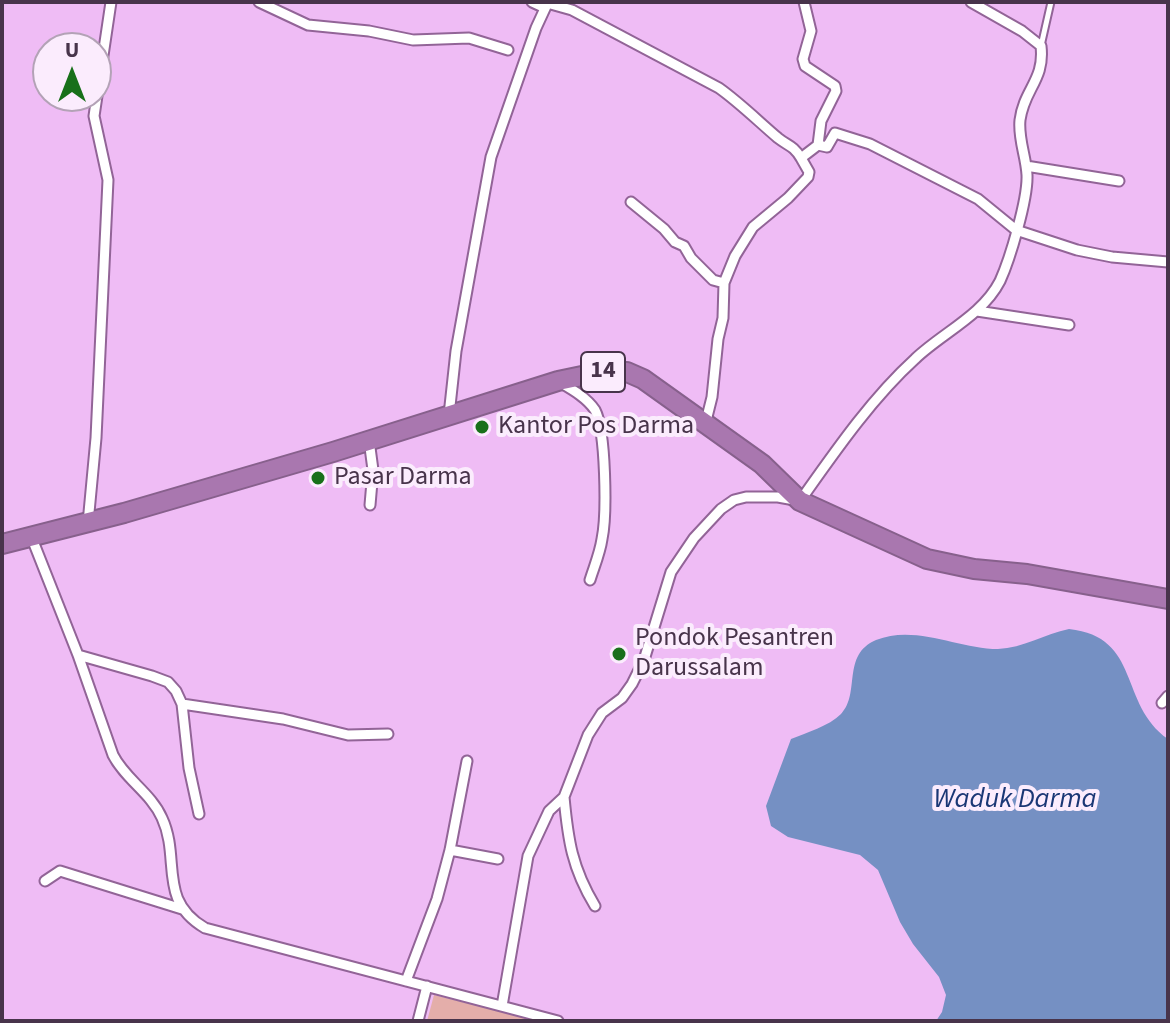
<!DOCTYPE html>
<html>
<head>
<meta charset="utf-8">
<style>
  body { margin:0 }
  #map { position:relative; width:1170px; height:1023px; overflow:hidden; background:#efbcf5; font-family:"Source Sans 3",sans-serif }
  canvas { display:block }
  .frame { position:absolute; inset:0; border:4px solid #48344b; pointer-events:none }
  .north { position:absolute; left:32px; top:32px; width:80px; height:80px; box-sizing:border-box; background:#fbecfd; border:2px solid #b3a2b6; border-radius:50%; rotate:0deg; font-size:22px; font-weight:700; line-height:32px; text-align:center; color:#48344b }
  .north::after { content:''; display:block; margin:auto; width:28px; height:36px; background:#18701a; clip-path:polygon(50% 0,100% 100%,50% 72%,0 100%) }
</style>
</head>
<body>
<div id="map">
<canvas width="1170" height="1023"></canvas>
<div class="frame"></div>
<div class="north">U</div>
</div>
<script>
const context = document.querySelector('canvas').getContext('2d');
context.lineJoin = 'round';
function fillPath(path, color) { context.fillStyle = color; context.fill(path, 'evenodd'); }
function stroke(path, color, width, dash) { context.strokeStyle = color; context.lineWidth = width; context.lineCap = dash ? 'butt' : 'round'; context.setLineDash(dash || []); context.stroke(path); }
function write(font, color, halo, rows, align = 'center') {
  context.font = font + ' "Source Sans 3",sans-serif'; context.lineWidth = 8; context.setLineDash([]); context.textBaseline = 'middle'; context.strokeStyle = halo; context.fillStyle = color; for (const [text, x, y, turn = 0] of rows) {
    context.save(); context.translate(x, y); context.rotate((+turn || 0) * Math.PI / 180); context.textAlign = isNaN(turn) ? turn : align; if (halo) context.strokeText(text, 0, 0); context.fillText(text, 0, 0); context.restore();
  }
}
fillPath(new Path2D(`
  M 434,995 L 539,1021 L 427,1021 Z`), '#e4aeaa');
fillPath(new Path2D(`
  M 1069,629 C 1142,637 1118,704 1168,739 L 1168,1021 L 936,1021 L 942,1012 L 946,995 L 939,977 L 913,944 L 900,922 L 878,870 L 860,855 L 788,837 L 771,826 L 766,806 L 791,739 C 806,733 829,726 841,714 C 861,693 841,655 876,640 C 915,624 959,649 998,649 C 1023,648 1045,634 1069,629 Z`), '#7590c3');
const lane = new Path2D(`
  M 1041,46 L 1051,2`);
const street = new Path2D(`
  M 259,2 L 308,25 L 369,31 L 413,40 L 469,38 L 508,50
  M 532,2 L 545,8
  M 804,2 L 811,31 L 803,59 L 805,66 L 835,86 L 836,91 L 821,121 L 818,145
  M 547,3 L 572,10 L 719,88 C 740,103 758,121 778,138 C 788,146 793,145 801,158
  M 1026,166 L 1119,181
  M 631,202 L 664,229 L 675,242 L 684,246 L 691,258 L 713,280 L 724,283
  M 977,311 L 1069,325
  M 561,383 C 573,390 587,398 595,410 C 606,431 607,515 602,539 C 600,553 594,567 590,580
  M 449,415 L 456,351 L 491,157 L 536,28 L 548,2
  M 705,425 L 712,397 L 718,339 L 723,318 L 724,283 L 735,256 L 753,227 L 788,198 L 808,177 L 809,172 L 801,158 L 818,145 L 827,147 L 835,133 L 870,144 L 978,199 L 1016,230 L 1077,250 L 1112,257 L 1168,262
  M 369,440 L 373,470 L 370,505
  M 88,523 L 96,438 L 108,180 L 94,116 L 111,2
  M 31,536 L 78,655 L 113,755 C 125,779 151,793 162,818 C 181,859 157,900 205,928 L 558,1021
  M 78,655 L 152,676 L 168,682 L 176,691 L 182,704 L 189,768 L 199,814
  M 1162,703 L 1168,696
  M 182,704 L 283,719 L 348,735 L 388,734
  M 564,797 C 568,840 572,868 595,906
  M 450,850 L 498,859
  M 45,881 L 60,871 L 182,909
  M 406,981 L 437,899 L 450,850 L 467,761
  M 502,1006 L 528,856 L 549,811 L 564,797 L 588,735 L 602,713 L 622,698 L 632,684 L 644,660 L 671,572 L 694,538 L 721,509 L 734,500 L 746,497 L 778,497 L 800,501 C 834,453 871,399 915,359 C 942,333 982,316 1000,281 C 1010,259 1028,199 1027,175 C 1026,156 1018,139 1020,120 C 1024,89 1045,80 1041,46 L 1022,31 L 971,2
  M 418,1021 L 427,986`);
const highway = new Path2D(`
  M 2,544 L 124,513 L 333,452 L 558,381 L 601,372 L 627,372 L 643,379 L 762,464 L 800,501 L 927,559 L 974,569 L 1027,574 L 1168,599`);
stroke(lane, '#926497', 9);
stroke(street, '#926497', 13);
stroke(highway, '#87608c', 22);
stroke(lane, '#fff', 5);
stroke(street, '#fff', 9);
stroke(highway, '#a977af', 18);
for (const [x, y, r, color] of [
  [482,427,8,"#18701a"],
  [318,478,8,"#18701a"],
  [619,654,8,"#18701a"]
]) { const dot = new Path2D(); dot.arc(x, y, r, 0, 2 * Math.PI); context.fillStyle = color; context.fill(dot); stroke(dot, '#fbecfd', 3); }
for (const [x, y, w] of [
  [603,372,44]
]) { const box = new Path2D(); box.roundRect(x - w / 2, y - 20, w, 40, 6); context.fillStyle = '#fbecfd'; context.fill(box); stroke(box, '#48344b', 2); }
write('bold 24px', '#48344b', null, [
  ["14",603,372]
]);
write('26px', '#48344b', '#fbecfd', [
  ["Kantor Pos Darma",498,427],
  ["Pasar Darma",334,478],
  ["Pondok Pesantren",635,639],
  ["Darussalam",635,669]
], 'left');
write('italic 28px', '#1a3775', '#fbecfd', [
  ["Waduk Darma",1015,801]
]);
</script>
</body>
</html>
